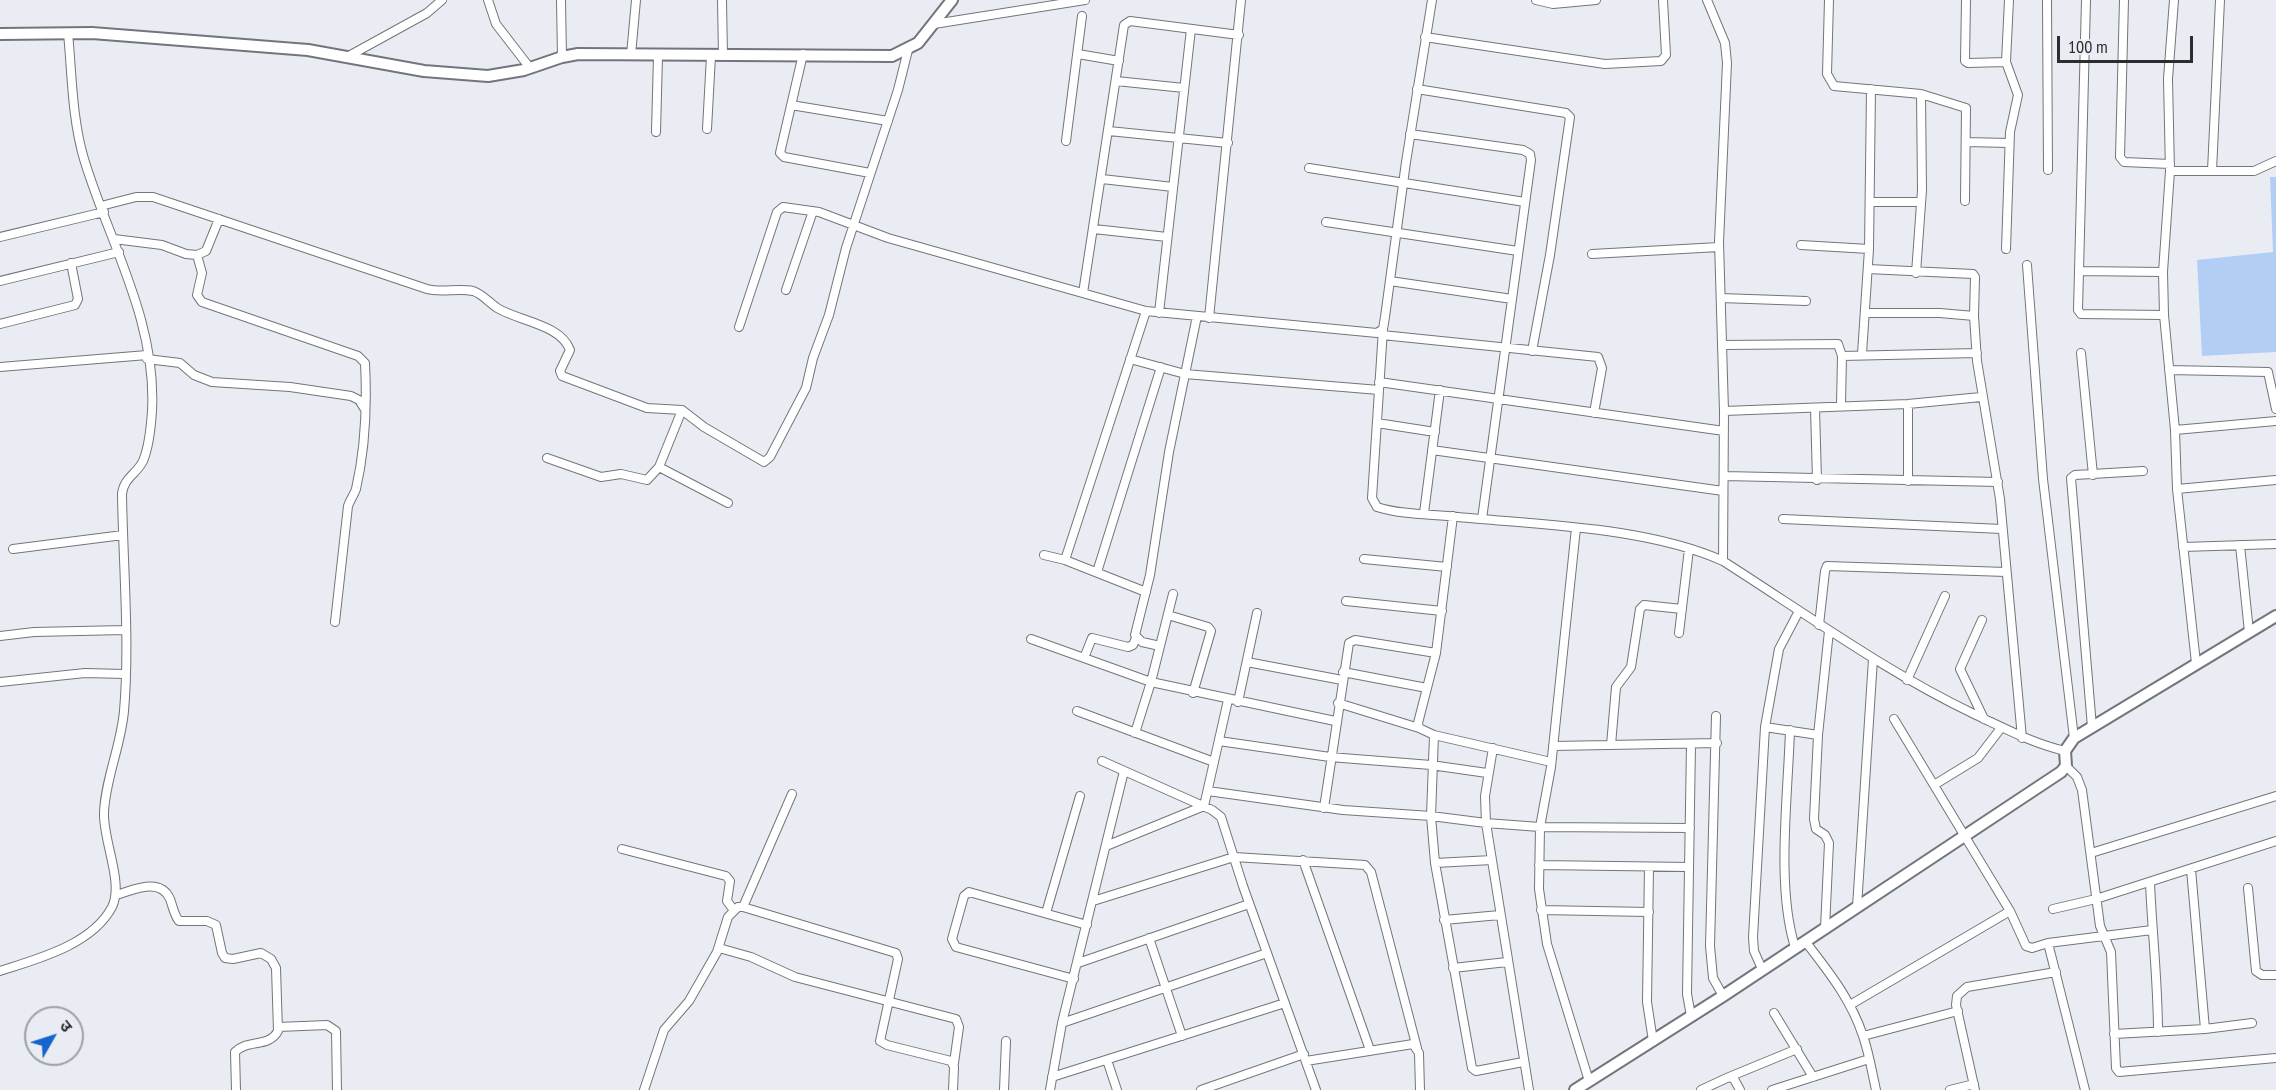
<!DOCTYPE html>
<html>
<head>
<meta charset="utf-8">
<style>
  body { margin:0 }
  #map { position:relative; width:2276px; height:1090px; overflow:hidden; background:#e9edf3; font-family:"PT Sans Narrow","Noto Sans Devanagari",sans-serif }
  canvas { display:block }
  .north { position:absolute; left:24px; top:1006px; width:60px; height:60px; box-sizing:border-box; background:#e9edf3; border:2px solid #9da0a5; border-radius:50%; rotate:51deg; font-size:16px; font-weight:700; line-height:24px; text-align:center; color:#2b2d2f }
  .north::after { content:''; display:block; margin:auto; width:21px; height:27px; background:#1564ce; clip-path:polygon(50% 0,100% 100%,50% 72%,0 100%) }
  .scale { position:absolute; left:2057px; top:36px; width:136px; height:27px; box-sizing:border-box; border:3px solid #2b2d2f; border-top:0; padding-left:8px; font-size:18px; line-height:21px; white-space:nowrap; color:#2b2d2f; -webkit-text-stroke:4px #e9edf3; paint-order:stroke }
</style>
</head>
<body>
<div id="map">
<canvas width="2276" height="1090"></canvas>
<div class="north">उ</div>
<div class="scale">100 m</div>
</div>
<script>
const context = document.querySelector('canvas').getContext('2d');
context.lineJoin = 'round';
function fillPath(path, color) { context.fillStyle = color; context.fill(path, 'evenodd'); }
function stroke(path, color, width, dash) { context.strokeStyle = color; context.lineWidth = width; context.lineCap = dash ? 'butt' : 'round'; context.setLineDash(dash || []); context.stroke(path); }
fillPath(new Path2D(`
  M 2270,177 L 2276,177 L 2276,352 L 2202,356 L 2197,260 L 2273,252 Z`), '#b3cef5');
const street = new Path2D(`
  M 488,0 L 496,24 L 530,68
  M 561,0 L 562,57
  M 722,0 L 723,56
  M 1536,0 L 1553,4 L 1596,0
  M 1707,0 L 1725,43 L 1727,63 L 1719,242 L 1724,411 L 1723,561
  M 1829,0 L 1827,74 L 1834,86 L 1921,94 L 1966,108 L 1965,201
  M 1966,0 L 1965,61 L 1968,63 L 2006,62
  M 2047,0 L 2048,170
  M 2086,0 L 2078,310 L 2081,314 L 2164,315
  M 2124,0 L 2120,157 L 2124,162 L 2170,164
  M 2174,0 L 2168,79 L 2170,171 L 2163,272 L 2164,315 L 2175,430 L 2177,489 L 2196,663
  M 934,24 L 1085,0
  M 1425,37 L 1605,64 L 1661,61 L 1666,55 L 1663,0
  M 803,54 L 780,153 L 784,157 L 870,173
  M 1078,54 L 1119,61
  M 631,55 L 636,0
  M 347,57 L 427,13 L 442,0
  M 1116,81 L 1184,88
  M 1417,89 L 1566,113 L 1570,117 L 1550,255 L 1532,351
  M 791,105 L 888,121
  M 707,129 L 711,56
  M 1109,131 L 1228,143
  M 656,132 L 658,56
  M 1410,134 L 1523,150 L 1530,154 L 1531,160 L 1482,519
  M 1066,141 L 1082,16
  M 1966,142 L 2009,143
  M 1309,168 L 1525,202
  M 2170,171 L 2254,171 L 2276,161
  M 2212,171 L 2220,0
  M 1102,179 L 1173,187
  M 1870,202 L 1921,202
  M 101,206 L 136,197 L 153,197 L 427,289 C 441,293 457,288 473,291 C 483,294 490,304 499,309 C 520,321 561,325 570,350 L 560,371 L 562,376 L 647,408 L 682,410 L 704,427 L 764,462 L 770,457 L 806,388 L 813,358 L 829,315 L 846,248 L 898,90 L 908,50
  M 1326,222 L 1518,251
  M 1094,229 L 1167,237
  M 0,237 L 104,212
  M 114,239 L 162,245 L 186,254 L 197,255 L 206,251 L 219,219
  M 1801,245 L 1869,249
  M 2006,249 L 2010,132 L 2018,95 L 2006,62 L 2009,0
  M 1592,254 L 1719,247
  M 197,255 L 202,273 L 197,295 L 202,302 L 358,356 L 365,363 C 367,402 365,450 356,489 C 354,495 350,500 348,506 L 335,622
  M 2027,265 L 2043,479 L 2074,738
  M 1868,269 L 1973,274 L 1975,277 L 1974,316 L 1977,361 L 2000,499 L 2022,738
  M 2079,271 L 2163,272
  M 1916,273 L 1922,190 L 1921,94
  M 0,281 L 119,252
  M 1390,281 L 1512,299
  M 786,290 L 813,211
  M 1083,293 L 1124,25 L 1130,21 L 1239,35
  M 1721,298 L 1806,301
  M 1159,313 L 1191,29
  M 1865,313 L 1940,313 L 1974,316
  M 1209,318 L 1241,0
  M 0,324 L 75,305 L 78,299 L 71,263
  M 739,327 L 777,212 L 783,207 L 819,212 L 888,238 L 1146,311 L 1377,333 L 1383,329 L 1385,317 L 1406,162 L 1432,0
  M 1383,329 L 1372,498 L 1377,507 C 1402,515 1432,514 1458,517 C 1541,525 1647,527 1723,561 C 1806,614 1886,672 1976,715 C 2006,729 2032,743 2065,751
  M 1382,335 L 1598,357 L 1602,368 L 1594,413
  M 1722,345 L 1838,344 L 1842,356 L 1841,405
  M 2081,353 L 2093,475
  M 1862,354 L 1869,249 L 1871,89
  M 1842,356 L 1977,353
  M 147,359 L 180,363 L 194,375 L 212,382 L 290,387 L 351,396 L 359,400 L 364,408
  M 1130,359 L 1185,374 L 1379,390
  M 0,367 L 147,355
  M 2169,370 L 2268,372 L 2276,409
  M 1379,382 L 1724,431
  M 1908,404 L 1908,481
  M 1815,408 L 1817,480
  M 682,410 L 659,467 L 728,503
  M 1724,411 L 1908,404 L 1981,397
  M 1377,423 L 1435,432
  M 2175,430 L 2276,421
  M 1432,450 L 1723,491
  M 547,458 L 601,477 L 621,474 L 647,480 L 659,467
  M 1724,476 L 1998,482
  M 2177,489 L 2276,480
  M 1424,513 L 1440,390
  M 1453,516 L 1436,653 L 1418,723 L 1419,728 L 1434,735 L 1431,816 L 1435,863 L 1472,1068 L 1476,1071 L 1523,1062
  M 1783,519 L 2002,529
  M 1576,528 L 1551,767 L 1540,827 L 1539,889 L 1547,944 L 1589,1081
  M 2240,545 L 2249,632
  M 2183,547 L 2276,544
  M 13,549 L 123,535
  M 1044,555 L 1065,560 L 1146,592
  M 1364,559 L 1447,567
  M 1065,560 L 1146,311
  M 1097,572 L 1161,367
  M 1173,594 L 1151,682 L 1335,721
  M 1346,601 L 1442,611
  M 1168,615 L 1208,627 L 1211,631 L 1193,693
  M 1982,620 L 1960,669 L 1984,719
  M 1819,625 L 1825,571 L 1827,566 L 2006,572
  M 1679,633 L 1689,549
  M 0,636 L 34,632 L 125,630
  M 1031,639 L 1151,682 L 1135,733
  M 1160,646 L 1142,642 L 1135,635 L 1150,575 L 1169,452 L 1197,316
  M 1084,658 L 1092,638 L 1128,647 L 1133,645 L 1136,638
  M 1247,662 L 1342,680
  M 1343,672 L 1427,688
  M 1907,680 L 1945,596
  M 0,682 L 85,673 L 125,674
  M 1238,702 L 1257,613
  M 1338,703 L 1419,728
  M 1077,711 L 1214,762
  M 1716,716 L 1710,946 L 1713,978 L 1723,996
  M 1894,719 L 2010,911 L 2026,946 L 2032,948 L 2048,943 L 2085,1090
  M 1765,727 L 1818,735
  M 2092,727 L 2071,478 L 2075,475 L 2143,471
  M 1790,730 C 1788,796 1776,887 1795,947
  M 1434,735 L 1551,762
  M 1219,741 L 1330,757 L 1431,765 L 1487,773
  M 1691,744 L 1687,994 L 1691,1016
  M 1611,745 L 1616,687 L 1631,667 L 1640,609 L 1644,605 L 1682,609
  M 1553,746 L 1717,743
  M 1493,748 L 1485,796 L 1486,823 L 1529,1090
  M 1102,761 L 1212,810 L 1221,817 L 1243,886 L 1316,1090
  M 2066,766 L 2077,777 L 2082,790 L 2100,926 L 2111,952 L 2116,1068 L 2119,1072 L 2276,1058
  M 1934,785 L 1978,758 L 2001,728
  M 1208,791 L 1343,810 L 1431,816 L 1486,823 L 1540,827 L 1690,828
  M 1324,808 L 1349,643 L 1355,640 L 1436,653
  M 1106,846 L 1204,806 L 1228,700
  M 622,849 L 726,876 L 730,881 L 727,901 L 733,909
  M 2091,853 L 2276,796
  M 1303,860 L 1370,1050
  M 1435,863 L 1492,860
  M 1539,865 L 1689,867
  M 1649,867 L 1647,1002 L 1653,1041
  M 2191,869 L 2205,1029
  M 2150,882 C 2152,932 2158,982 2158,1032
  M 2248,888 L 2256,971 L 2262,975 L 2276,975
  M 116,895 C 134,890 160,877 170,899 C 173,907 174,915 179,921 L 207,921 L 216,925 L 222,953 L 225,958 L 233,959 L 261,953 L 271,959 L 276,968 L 278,1031 C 269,1048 247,1039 235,1052 L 236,1090
  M 1093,901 L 1234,857 L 1365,865 L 1371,872 L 1417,1048
  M 743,907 L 792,794
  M 1857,907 L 1873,659
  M 2053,909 L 2096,899 L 2276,841
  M 1541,910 L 1649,912
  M 1046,913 L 1080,796
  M 1444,920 L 1500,915
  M 1825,928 L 1829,843 L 1825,835 L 1816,829 L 1814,819 L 1818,735 L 1829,631
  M 1149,938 L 1182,1036
  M 1805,941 C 1828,971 1851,999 1863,1036 C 1869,1053 1872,1072 1876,1090
  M 2048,943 L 2152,930
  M 719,948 L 751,957 L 795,977 L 956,1019 L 959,1027 L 954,1063
  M 1078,963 L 1249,904
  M 1453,968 L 1507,962
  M 1762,969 L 1754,951 L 1753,937 L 1765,727 L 1779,649 L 1799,611
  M 0,971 C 37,959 92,945 112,907 C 124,883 103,841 104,813 C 105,780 121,746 124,711 C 130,642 123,564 122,494 C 124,477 137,474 143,461 C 149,447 151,426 152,411 C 157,321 109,242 84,159 C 72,119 72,74 68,33
  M 1074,979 L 956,947 L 952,939 L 964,896 L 969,892 L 1087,925
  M 1850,1005 L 2010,911
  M 1774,1013 L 1813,1077
  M 1062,1023 L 1267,953
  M 278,1027 L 327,1025 L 336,1031 L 337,1090
  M 2114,1034 L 2205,1029 L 2252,1023
  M 1863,1036 L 1958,1011
  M 1107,1060 L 1117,1090
  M 1306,1061 L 1413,1044 L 1419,1053 L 1420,1090
  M 1052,1077 L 1285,1003
  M 1729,1077 L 1797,1049
  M 644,1090 L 664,1030 L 689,1001 L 717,952 L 728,917 L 738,907 L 743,907 L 896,953 L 898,959 L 880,1041 L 887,1045 L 951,1061 L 954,1067 L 953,1090
  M 1004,1090 L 1006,1041
  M 1050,1090 L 1062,1023 L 1124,771
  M 1201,1090 L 1304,1054
  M 1701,1090 L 1729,1077 L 1734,1079 L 1740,1090
  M 1772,1090 L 1869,1059
  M 1950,1090 L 1974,1084
  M 1975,1090 L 1956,1005 L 1957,996 L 1967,987 L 2056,972`);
const secondary = new Path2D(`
  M 0,34 L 92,33 L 308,50 L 424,71 L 488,76 L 524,70 L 562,57 L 578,54 L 892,56 L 918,43 L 952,0
  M 1575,1090 L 1723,996 L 2061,772 L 2066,766 L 2065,751 L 2074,738 L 2276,616`);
stroke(street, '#72757b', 10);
stroke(secondary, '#72757b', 14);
stroke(street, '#fff', 8);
stroke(secondary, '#fff', 10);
</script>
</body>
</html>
